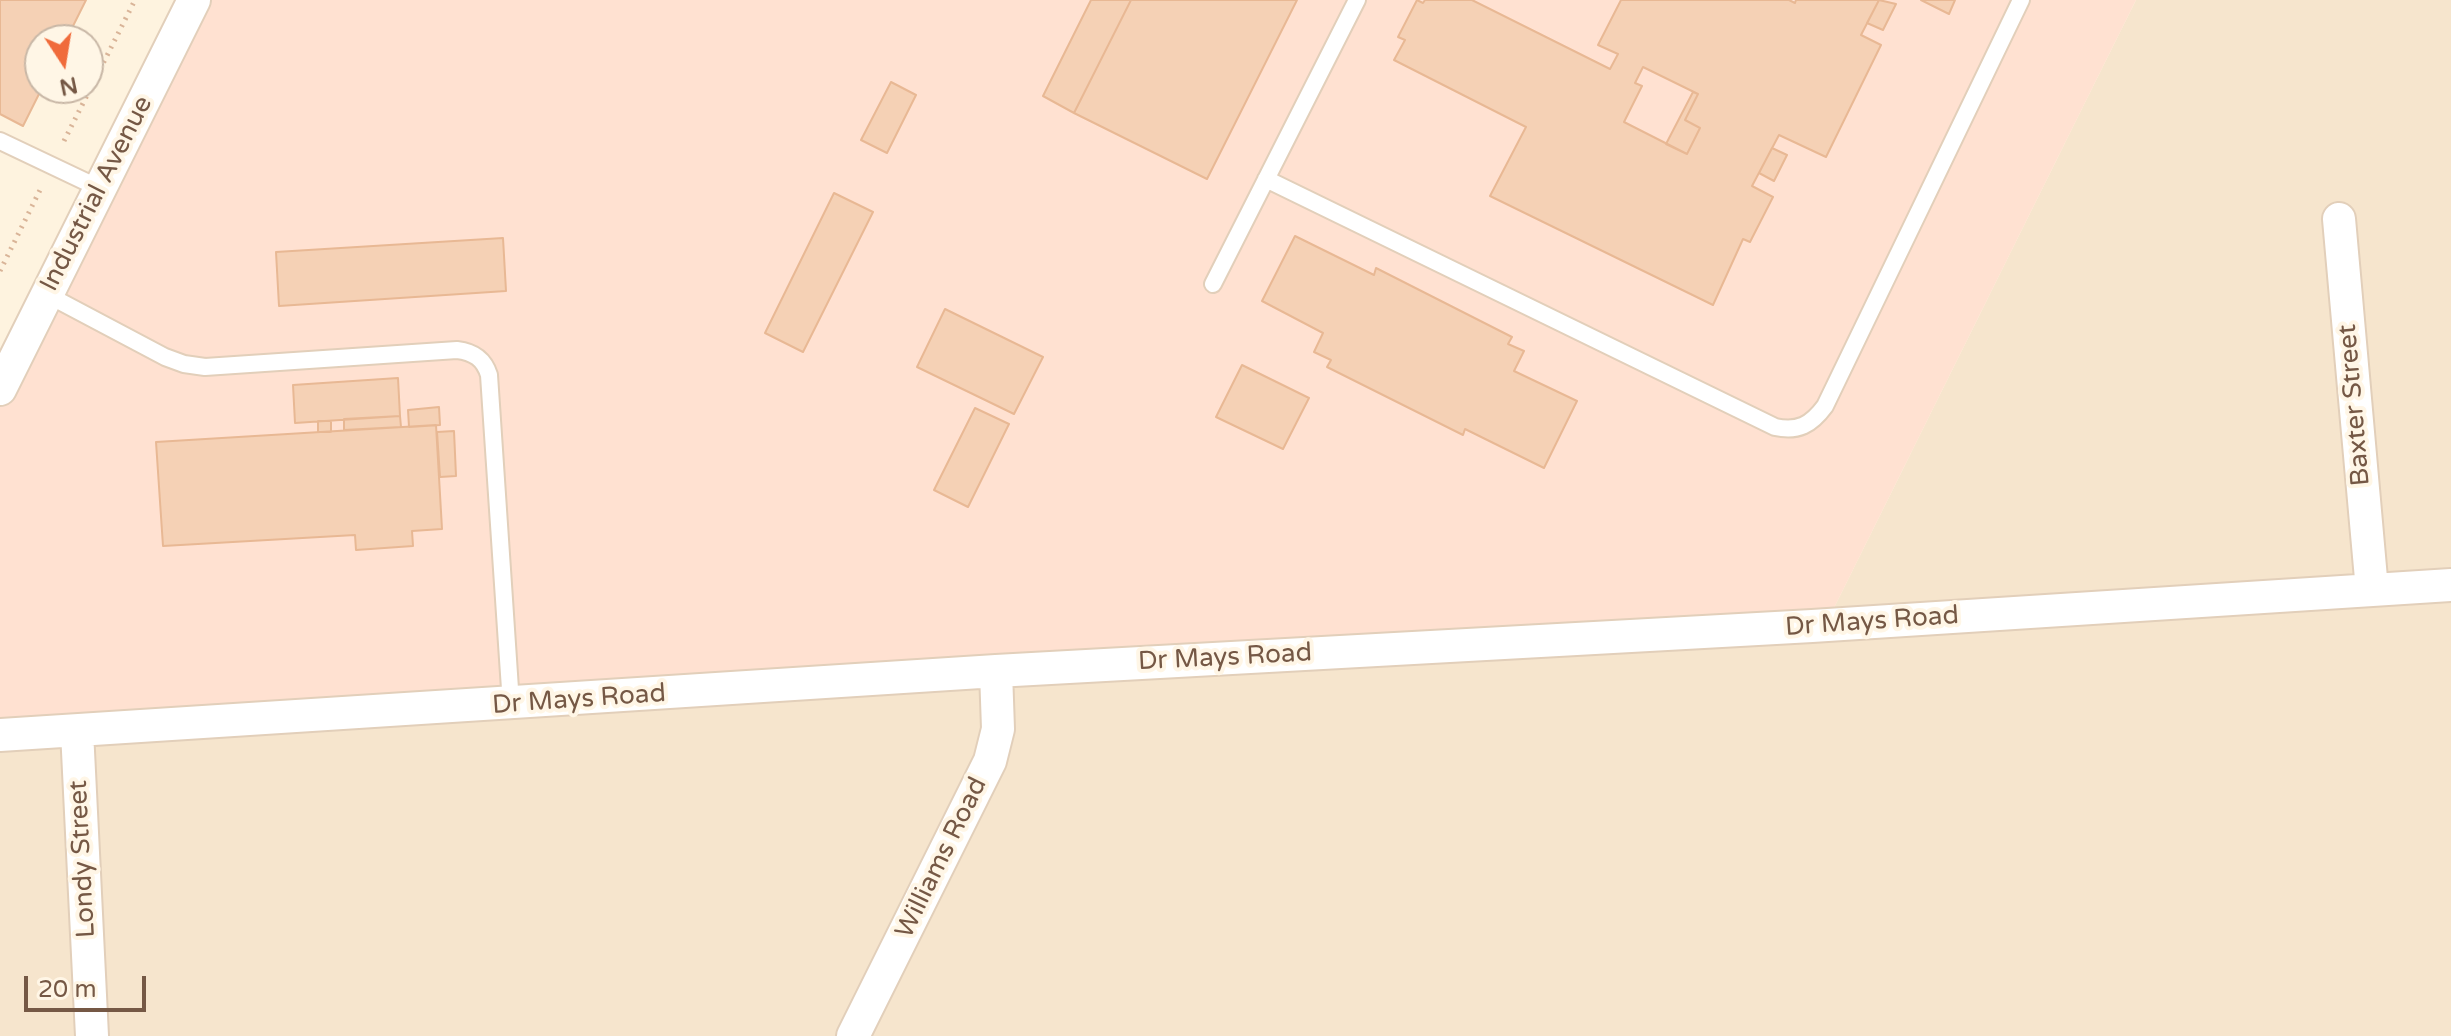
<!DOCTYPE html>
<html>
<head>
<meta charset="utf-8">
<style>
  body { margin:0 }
  #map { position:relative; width:2451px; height:1036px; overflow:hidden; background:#fef3df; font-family:"Varela Round",sans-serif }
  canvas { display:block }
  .north { position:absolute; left:24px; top:24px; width:80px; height:80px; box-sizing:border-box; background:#fff6e6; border:2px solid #c8b7a6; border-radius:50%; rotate:168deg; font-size:22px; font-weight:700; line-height:32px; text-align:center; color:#755845 }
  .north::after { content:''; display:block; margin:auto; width:28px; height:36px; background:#f06b3b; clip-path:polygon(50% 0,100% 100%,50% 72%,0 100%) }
  .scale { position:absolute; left:24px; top:976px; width:122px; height:36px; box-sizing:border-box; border:4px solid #755845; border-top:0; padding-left:10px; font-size:24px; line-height:28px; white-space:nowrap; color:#755845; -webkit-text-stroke:6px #fff6e6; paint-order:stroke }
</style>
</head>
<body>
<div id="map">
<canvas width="2451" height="1036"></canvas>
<div class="north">N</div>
<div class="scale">20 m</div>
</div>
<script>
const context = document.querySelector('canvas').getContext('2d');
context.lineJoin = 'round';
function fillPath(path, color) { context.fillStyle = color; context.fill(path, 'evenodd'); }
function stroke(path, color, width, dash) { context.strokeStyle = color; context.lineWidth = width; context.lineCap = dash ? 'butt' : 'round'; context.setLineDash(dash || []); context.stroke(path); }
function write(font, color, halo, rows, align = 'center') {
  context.font = font + ' "Varela Round",sans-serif'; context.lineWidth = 8; context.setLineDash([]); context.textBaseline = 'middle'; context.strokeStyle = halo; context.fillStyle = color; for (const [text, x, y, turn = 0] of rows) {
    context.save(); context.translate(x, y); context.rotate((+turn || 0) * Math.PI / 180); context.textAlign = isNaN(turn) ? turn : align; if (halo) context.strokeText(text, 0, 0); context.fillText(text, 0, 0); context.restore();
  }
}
fillPath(new Path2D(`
  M 2136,0 L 2451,0 L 2451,1036 L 0,1036 L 0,731 L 1828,620 Z`), '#f6e5cd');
fillPath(new Path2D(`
  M 192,0 L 2136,0 L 1828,620 L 0,731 L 0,387 Z`), '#ffe1d1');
const building = new Path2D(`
  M 0,0 L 86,0 L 66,40 L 40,40 L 40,88 L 42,88 L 23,126 L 0,114 Z
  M 1091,0 L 1131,0 L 1074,113 L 1043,96 Z
  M 1131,0 L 1297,0 L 1207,179 L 1074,113 Z
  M 1417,0 L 1423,3 L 1425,0 L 1472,0 L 1610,69 L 1618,54 L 1598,45 L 1621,0 L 1789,0 L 1795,3 L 1796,0 L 1879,0 L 1861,35 L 1881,45 L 1826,157 L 1779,135 L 1752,186 L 1773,197 L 1750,242 L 1743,239 L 1713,305 L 1490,196 L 1526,127 L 1394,60 L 1405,40 L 1398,37 ZM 1643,67 L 1698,94 L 1685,120 L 1700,128 L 1687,154 L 1624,122 L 1642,86 L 1635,83 Z
  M 1879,0 L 1896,4 L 1883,30 L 1867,23 Z
  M 1921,0 L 1955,0 L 1949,14 Z
  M 891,82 L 916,95 L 887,153 L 861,140 Z
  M 1693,92 L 1698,94 L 1685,120 L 1700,128 L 1687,154 L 1666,144 Z
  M 1772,148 L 1787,155 L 1774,181 L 1759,173 Z
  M 834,193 L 873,212 L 803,352 L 765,333 Z
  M 1295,236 L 1374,275 L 1376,268 L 1512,337 L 1508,344 L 1524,351 L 1514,371 L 1577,401 L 1544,468 L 1465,429 L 1463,435 L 1327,367 L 1331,360 L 1314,352 L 1323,333 L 1262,301 Z
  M 503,238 L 506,291 L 279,306 L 276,252 Z
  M 945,309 L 1043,357 L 1014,414 L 917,367 Z
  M 1242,365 L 1309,398 L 1283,449 L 1216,417 Z
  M 398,378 L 400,416 L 295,423 L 293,385 Z
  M 439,407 L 440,425 L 409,427 L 408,410 Z
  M 975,408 L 1009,424 L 968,507 L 934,490 Z
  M 400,416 L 401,427 L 344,430 L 344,419 Z
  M 318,421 L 331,421 L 331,432 L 318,432 Z
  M 436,425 L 442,529 L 412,531 L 413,546 L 356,550 L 355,535 L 163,546 L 156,442 Z
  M 454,431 L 456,476 L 440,477 L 437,432 Z`);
fillPath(building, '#f5d1b5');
stroke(building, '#e8b894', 2);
const service = new Path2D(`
  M 0,141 L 99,188
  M 1266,179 L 1775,427 C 1798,432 1811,425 1825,406 L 2021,0
  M 1213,284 L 1357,0
  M 46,294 L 165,357 L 184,364 L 205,367 L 457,350 C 474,352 484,359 489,375 L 511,704`);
const minor = new Path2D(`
  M 2339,219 L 2372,590
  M 0,389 L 194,0
  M 77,731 L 92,1036
  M 0,735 L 996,671 L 1812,626 L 2451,585
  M 853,1036 L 990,761 L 998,729 L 996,671`);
stroke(service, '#e2cfba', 20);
stroke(minor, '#e2cfba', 36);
stroke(new Path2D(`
  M 64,141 L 135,0
  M 0,271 L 40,190`), '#d9b498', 5, [2, 6]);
stroke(service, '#fff', 16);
stroke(minor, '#fff', 32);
write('26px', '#755845', '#fff6e6', [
  ["Industrial Avenue",97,194,-63],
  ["Baxter Street",2355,405,-95],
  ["Dr Mays Road",1872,622,-4],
  ["Dr Mays Road",1225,658,-3],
  ["Dr Mays Road",579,700,-4],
  ["Williams Road",942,858,-64],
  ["Londy Street",83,859,-93]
]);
</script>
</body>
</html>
